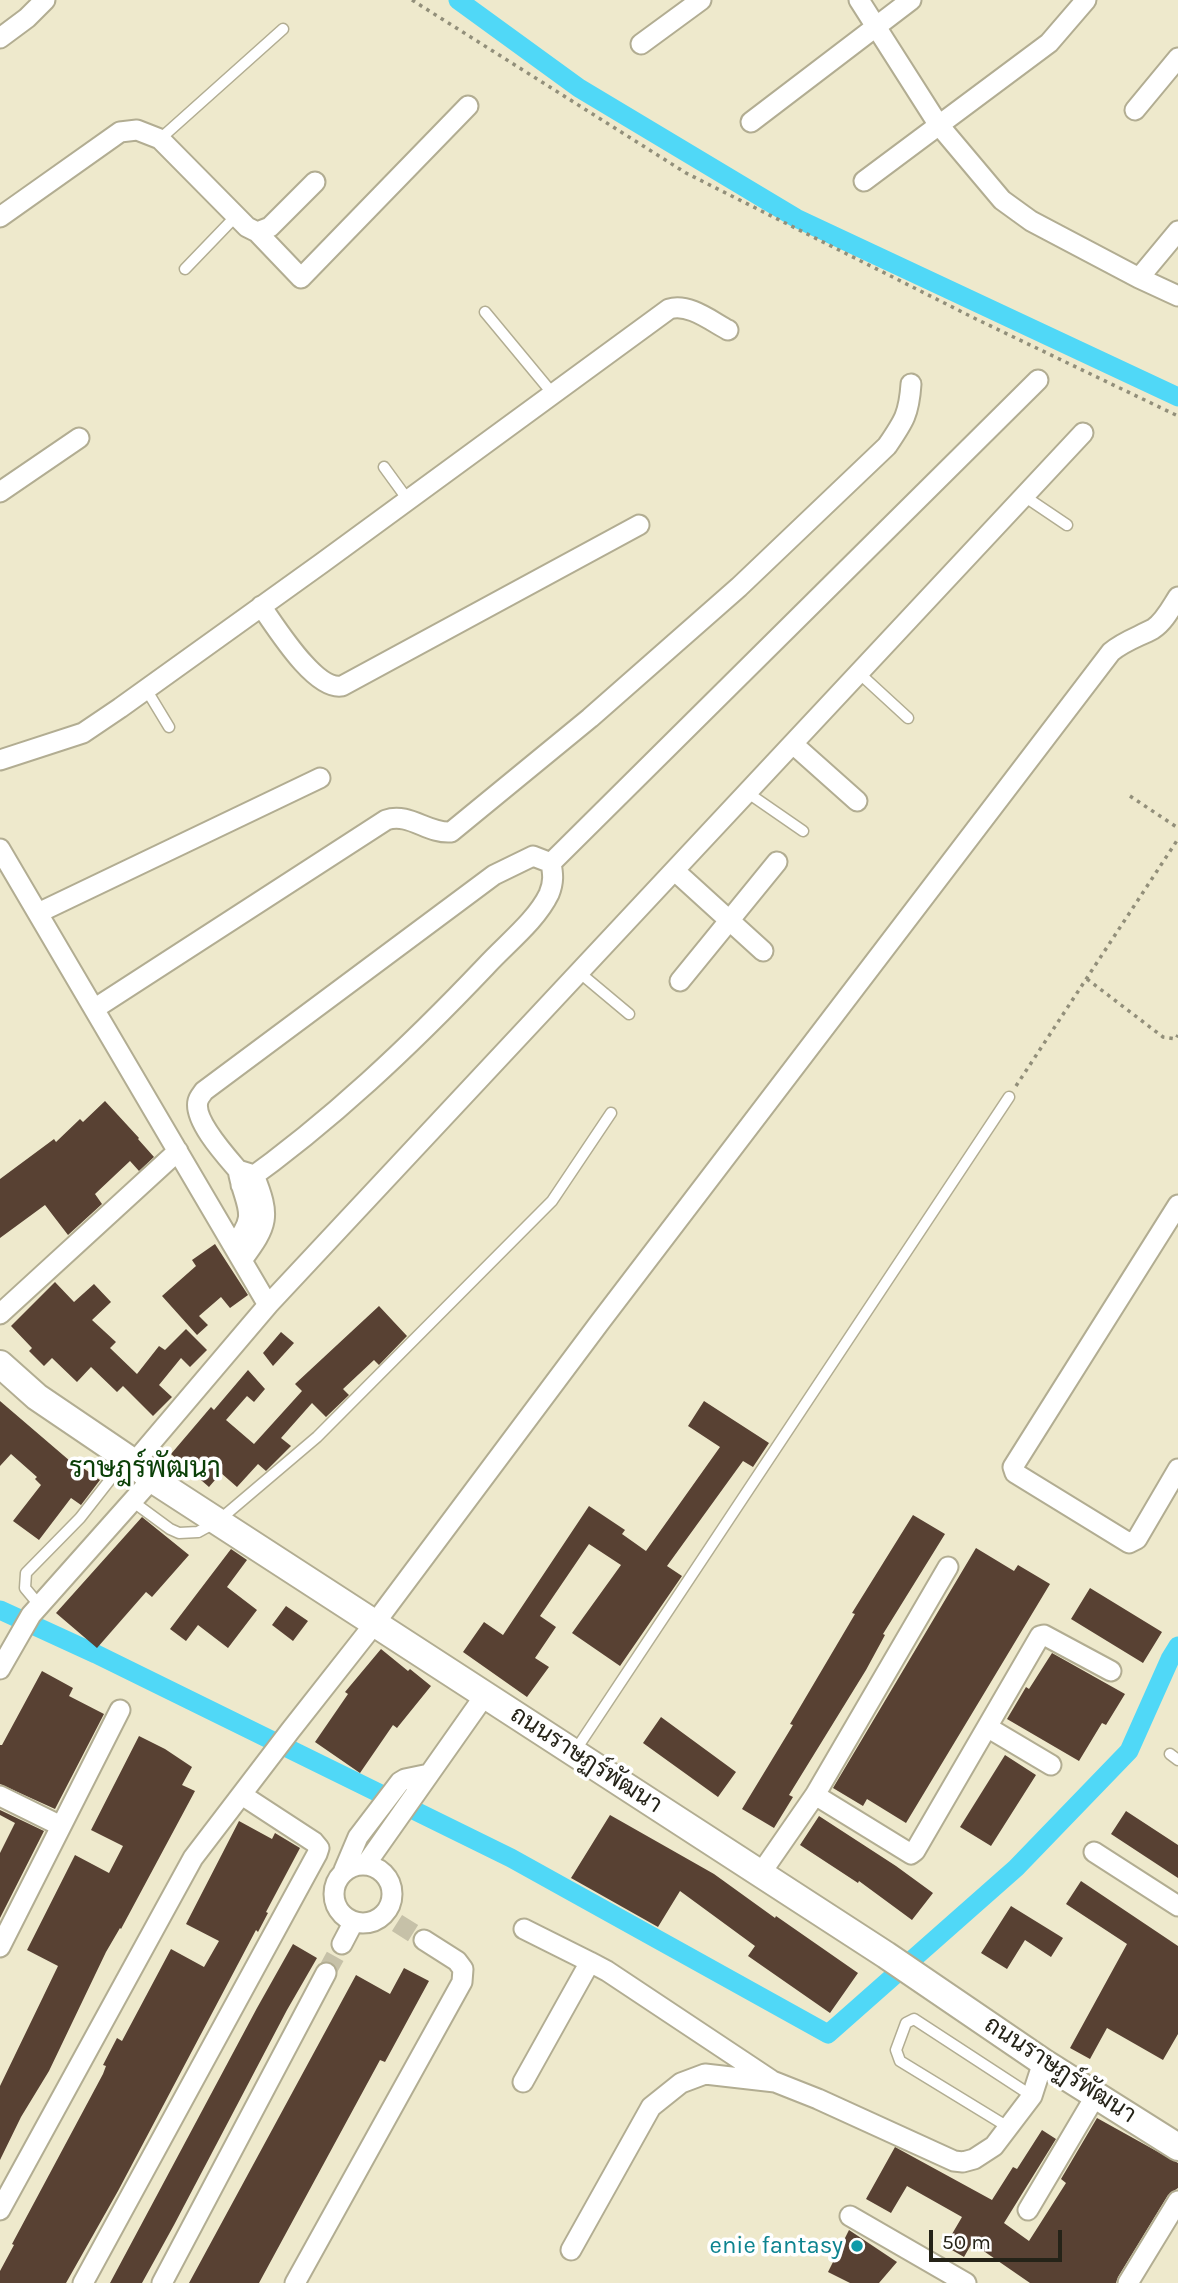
<!DOCTYPE html>
<html>
<head>
<meta charset="utf-8">
<style>
  body { margin:0 }
  #map { position:relative; width:1178px; height:2283px; overflow:hidden; background:#eee9cc; font-family:Karla,sans-serif }
  canvas { display:block }
  .scale { position:absolute; left:929px; top:2230px; width:133px; height:32px; box-sizing:border-box; border:4px solid #252318; border-top:0; padding-left:9px; font-size:21px; line-height:24px; white-space:nowrap; color:#252318; -webkit-text-stroke:5px #fff; paint-order:stroke }
</style>
</head>
<body>
<div id="map">
<canvas width="1178" height="2283"></canvas>
<div class="scale">50 m</div>
</div>
<script>
const context = document.querySelector('canvas').getContext('2d');
context.lineJoin = 'round';
function stroke(path, color, width, dash) { context.strokeStyle = color; context.lineWidth = width; context.lineCap = dash ? 'butt' : 'round'; context.setLineDash(dash || []); context.stroke(path); }
function fillPath(path, color) { context.fillStyle = color; context.fill(path, 'evenodd'); }
function write(font, color, halo, rows, align = 'center') {
  context.font = font + ' Karla,Sarabun,sans-serif'; context.lineWidth = 7; context.setLineDash([]); context.textBaseline = 'middle'; context.strokeStyle = halo; context.fillStyle = color; for (const [text, x, y, turn = 0] of rows) {
    context.save(); context.translate(x, y); context.rotate((+turn || 0) * Math.PI / 180); context.textAlign = isNaN(turn) ? turn : align; if (halo) context.strokeText(text, 0, 0); context.fillText(text, 0, 0); context.restore();
  }
}
stroke(new Path2D(`
  M 458,0 L 579,88 L 796,218 L 1178,397
  M 0,1610 L 96,1654 L 511,1858 L 828,2034 L 1016,1868 L 1129,1751 L 1170,1659 L 1178,1646`), '#50d8f7', 19);
fillPath(new Path2D(`
  M 105,1101 L 139,1138 L 138,1139 L 154,1157 L 139,1171 L 130,1161 L 95,1194 L 102,1204 L 68,1235 L 45,1205 L 0,1238 L 0,1179 L 54,1139 L 56,1142 L 80,1119 L 83,1122 Z
  M 215,1244 L 248,1295 L 230,1308 L 221,1297 L 199,1316 L 208,1325 L 197,1335 L 162,1296 L 196,1266 L 192,1260 Z
  M 55,1282 L 74,1302 L 94,1284 L 111,1302 L 92,1320 L 116,1342 L 110,1348 L 137,1374 L 159,1346 L 165,1350 L 186,1329 L 207,1350 L 190,1367 L 181,1358 L 159,1385 L 172,1397 L 153,1416 L 123,1386 L 117,1392 L 91,1367 L 77,1382 L 52,1358 L 44,1366 L 29,1351 L 32,1348 L 11,1326 Z
  M 379,1306 L 407,1336 L 379,1365 L 374,1360 L 343,1389 L 349,1395 L 326,1417 L 312,1403 L 281,1438 L 291,1446 L 266,1471 L 258,1464 L 237,1487 L 221,1473 L 209,1487 L 171,1454 L 211,1407 L 214,1410 L 248,1370 L 265,1389 L 254,1402 L 247,1396 L 226,1420 L 254,1444 L 302,1391 L 295,1384 Z
  M 281,1332 L 294,1343 L 273,1366 L 263,1353 Z
  M 0,1401 L 77,1467 L 79,1465 L 100,1480 L 81,1505 L 71,1498 L 39,1540 L 13,1521 L 41,1485 L 35,1479 L 37,1477 L 11,1454 L 0,1466 Z
  M 704,1401 L 769,1443 L 753,1467 L 743,1461 L 667,1566 L 682,1576 L 620,1666 L 572,1633 L 621,1565 L 589,1544 L 540,1616 L 556,1627 L 535,1658 L 549,1667 L 527,1697 L 463,1652 L 484,1622 L 503,1635 L 589,1506 L 625,1530 L 622,1534 L 646,1551 L 720,1447 L 688,1426 Z
  M 913,1515 L 945,1534 L 883,1634 L 885,1635 L 866,1670 L 789,1795 L 793,1797 L 774,1828 L 742,1809 L 793,1725 L 790,1724 L 855,1614 L 852,1613 Z
  M 142,1517 L 189,1555 L 152,1597 L 146,1592 L 97,1648 L 56,1613 Z
  M 976,1548 L 1014,1571 L 1018,1565 L 1050,1584 L 906,1823 L 867,1799 L 863,1806 L 833,1788 Z
  M 231,1549 L 247,1560 L 227,1587 L 257,1610 L 228,1648 L 198,1625 L 186,1641 L 170,1629 Z
  M 1090,1588 L 1162,1632 L 1143,1663 L 1071,1619 Z
  M 286,1606 L 308,1621 L 293,1641 L 272,1625 Z
  M 381,1649 L 408,1671 L 410,1669 L 431,1686 L 397,1728 L 393,1725 L 360,1773 L 315,1742 L 348,1694 L 345,1692 Z
  M 1052,1653 L 1125,1694 L 1106,1725 L 1102,1723 L 1079,1761 L 1007,1719 L 1026,1687 L 1029,1689 Z
  M 42,1671 L 73,1688 L 69,1696 L 104,1714 L 55,1809 L 0,1784 L 0,1745 L 2,1745 Z
  M 661,1717 L 736,1772 L 718,1797 L 643,1743 Z
  M 139,1736 L 165,1749 L 192,1767 L 182,1785 L 195,1791 L 121,1929 L 120,1928 L 106,1952 L 49,2071 L 21,2117 L 0,2160 L 0,2086 L 58,1966 L 27,1950 L 75,1855 L 109,1873 L 123,1846 L 91,1830 Z
  M 1005,1755 L 1036,1775 L 991,1846 L 960,1827 Z
  M 0,1810 L 44,1831 L 0,1918 L 0,1853 L 15,1823 L 0,1815 Z
  M 1126,1811 L 1178,1845 L 1178,1878 L 1111,1834 Z
  M 610,1815 L 714,1874 L 775,1918 L 776,1916 L 858,1973 L 830,2013 L 748,1956 L 755,1946 L 680,1891 L 658,1927 L 571,1878 Z
  M 819,1816 L 896,1866 L 933,1893 L 912,1920 L 859,1881 L 858,1883 L 800,1845 Z
  M 239,1821 L 272,1839 L 275,1833 L 300,1848 L 266,1912 L 268,1913 L 258,1932 L 256,1930 L 118,2191 L 66,2283 L 0,2283 L 0,2271 L 14,2245 L 12,2244 L 103,2074 L 106,2066 L 103,2065 L 117,2038 L 122,2041 L 171,1949 L 204,1967 L 219,1941 L 186,1924 Z
  M 1081,1881 L 1178,1946 L 1178,2034 L 1163,2060 L 1107,2028 L 1090,2059 L 1070,2048 L 1127,1944 L 1066,1904 Z
  M 1011,1906 L 1063,1938 L 1051,1957 L 1025,1940 L 1007,1969 L 981,1953 Z
  M 293,1944 L 317,1958 L 287,2010 L 174,2225 L 142,2283 L 110,2283 L 257,2008 Z
  M 404,1968 L 429,1981 L 385,2062 L 380,2060 L 259,2283 L 189,2283 L 356,1975 L 390,1994 Z
  M 1097,2118 L 1178,2163 L 1178,2188 L 1168,2195 L 1118,2277 L 1116,2283 L 1030,2283 L 972,2243 L 964,2257 L 945,2246 L 962,2217 L 907,2186 L 891,2213 L 866,2199 L 895,2147 L 992,2200 L 1013,2167 L 1017,2169 L 1042,2130 L 1056,2139 L 1004,2223 L 1029,2241 L 1066,2183 L 1061,2179 Z
  M 849,2230 L 897,2262 L 879,2283 L 850,2283 L 828,2272 Z`), '#584133');
stroke(new Path2D(`
  M 397,1923 L 424,1940
  M 326,1973 L 342,1944`), '#c6c1a8', 19, [19, 10]);
const lane = new Path2D(`
  M 160,139 L 283,29
  M 185,269 L 236,216
  M 485,312 L 553,394
  M 384,467 L 408,500
  M 1024,496 L 1067,525
  M 859,673 L 908,718
  M 146,689 L 169,727
  M 748,793 L 803,831
  M 580,973 L 629,1014
  M 132,1501 L 170,1529 L 179,1533 L 198,1532 L 218,1521 L 317,1437 L 552,1201 L 611,1113
  M 40,1606 L 25,1588 L 26,1573 L 80,1518 L 127,1458
  M 575,1751 L 1009,1097
  M 1170,1754 L 1178,1760
  M 1008,2127 L 900,2061 L 896,2050 L 906,2023 L 914,2019 L 1032,2096`);
const street = new Path2D(`
  M 859,0 L 938,124 L 1002,200 L 1031,221 L 1139,278 L 1178,296
  M 0,38 L 27,18 L 45,0
  M 641,44 L 701,0
  M 1135,110 L 1178,58
  M 751,122 L 911,0
  M 864,181 L 1049,43 L 1086,0
  M 0,217 L 120,132 L 137,130 L 160,139 L 247,227 L 257,232 L 270,227 L 315,182
  M 257,232 L 301,278 L 468,106
  M 1139,278 L 1178,231
  M 0,492 L 79,438
  M 261,606 C 276,627 315,691 342,686 L 639,525
  M 793,744 L 857,801
  M 0,760 L 83,733 L 120,708 L 322,563 L 669,309 C 689,303 711,321 728,330
  M 0,849 L 268,1305
  M 551,863 L 1038,380
  M 675,871 L 763,951
  M 38,913 L 320,778
  M 680,981 L 777,862
  M 94,1009 L 386,820 C 409,812 428,834 451,832 L 590,718 L 739,587 L 887,446 C 904,421 909,414 911,384
  M 238,1170 C 226,1156 193,1120 198,1101 C 199,1097 202,1094 204,1091 L 494,875 L 533,856 L 551,863
  M 241,1185 C 331,1121 410,1046 486,966 C 506,944 536,921 549,894 C 554,882 553,874 551,863
  M 1178,1205 L 1013,1467 L 1015,1473 L 1129,1543 L 1137,1539 L 1178,1469
  M 233,1245 C 261,1214 244,1206 238,1170 L 254,1175 C 271,1217 268,1225 242,1260
  M 0,1314 L 178,1151
  M 133,1464 L 268,1305 L 1083,433
  M 0,1669 L 31,1615 L 152,1479
  M 987,1727 L 1051,1765
  M 815,1795 L 911,1854 L 915,1851 L 1040,1636 L 1044,1635 L 1111,1671
  M 0,1796 L 61,1826
  M 1094,1852 L 1178,1906
  M 366,1864 L 485,1695
  M334 1894a29 29 0 1 1 58 0a29 29 0 1 1-58 0Z
  M 344,1870 L 358,1837 L 400,1782 L 405,1779 L 429,1774
  M 761,1873 L 815,1795 L 948,1567
  M 524,1929 L 590,1962
  M 342,1944 L 353,1923
  M 0,1947 L 120,1710
  M 523,2082 L 590,1962 L 607,1971 L 771,2080
  M 0,2210 L 193,1858 L 290,1731 L 375,1623 L 600,1322 L 1111,652 C 1124,641 1138,637 1153,629 C 1164,622 1171,608 1178,597
  M 1028,2210 L 1096,2095
  M 850,2216 L 966,2283
  M 571,2250 L 651,2107 L 681,2083 L 705,2074 L 775,2082 L 818,2099 L 954,2161 L 963,2162 L 974,2159 L 994,2146 L 1032,2096 L 1043,2062
  M 83,2283 L 317,1854 L 319,1848 L 314,1842 L 242,1795
  M 162,2283 L 326,1973
  M 295,2283 L 462,1982 L 463,1969 L 457,1961 L 424,1940
  M 1128,2283 L 1178,2201`);
const secondary = new Path2D(`
  M 0,1364 L 37,1397 L 127,1458 L 152,1479 L 886,1955 L 1043,2062 L 1178,2147`);
stroke(lane, '#b2ad92', 13);
stroke(street, '#b2ad92', 23);
stroke(secondary, '#b2ad92', 30);
stroke(new Path2D(`
  M 412,0 L 686,173 L 976,319 L 1178,416
  M 1130,796 L 1178,828
  M 1087,979 L 1163,1037 L 1176,1039 L 1178,1035
  M 1016,1086 L 1178,839`), '#928f7a', 3.5, [3.5, 5]);
stroke(lane, '#fff', 10);
stroke(street, '#fff', 19);
stroke(secondary, '#fff', 26);
for (const [x, y, r, color] of [
  [857,2246,7,"#0f9aa8"]
]) { const dot = new Path2D(); dot.arc(x, y, r, 0, 2 * Math.PI); context.fillStyle = color; context.fill(dot); stroke(dot, '#fff', 2.5); }
write('24px', '#252318', '#fff', [
  ["ถนนราษฏร์พัฒนา",586,1760,33],
  ["ถนนราษฏร์พัฒนา",1060,2070,33]
]);
write('24px', '#0d838f', '#fff', [
  ["enie fantasy",843,2246]
], 'right');
write('28px', '#0a3f07', '#fff', [
  ["ราษฎร์พัฒนา",145,1469]
]);
</script>
</body>
</html>
